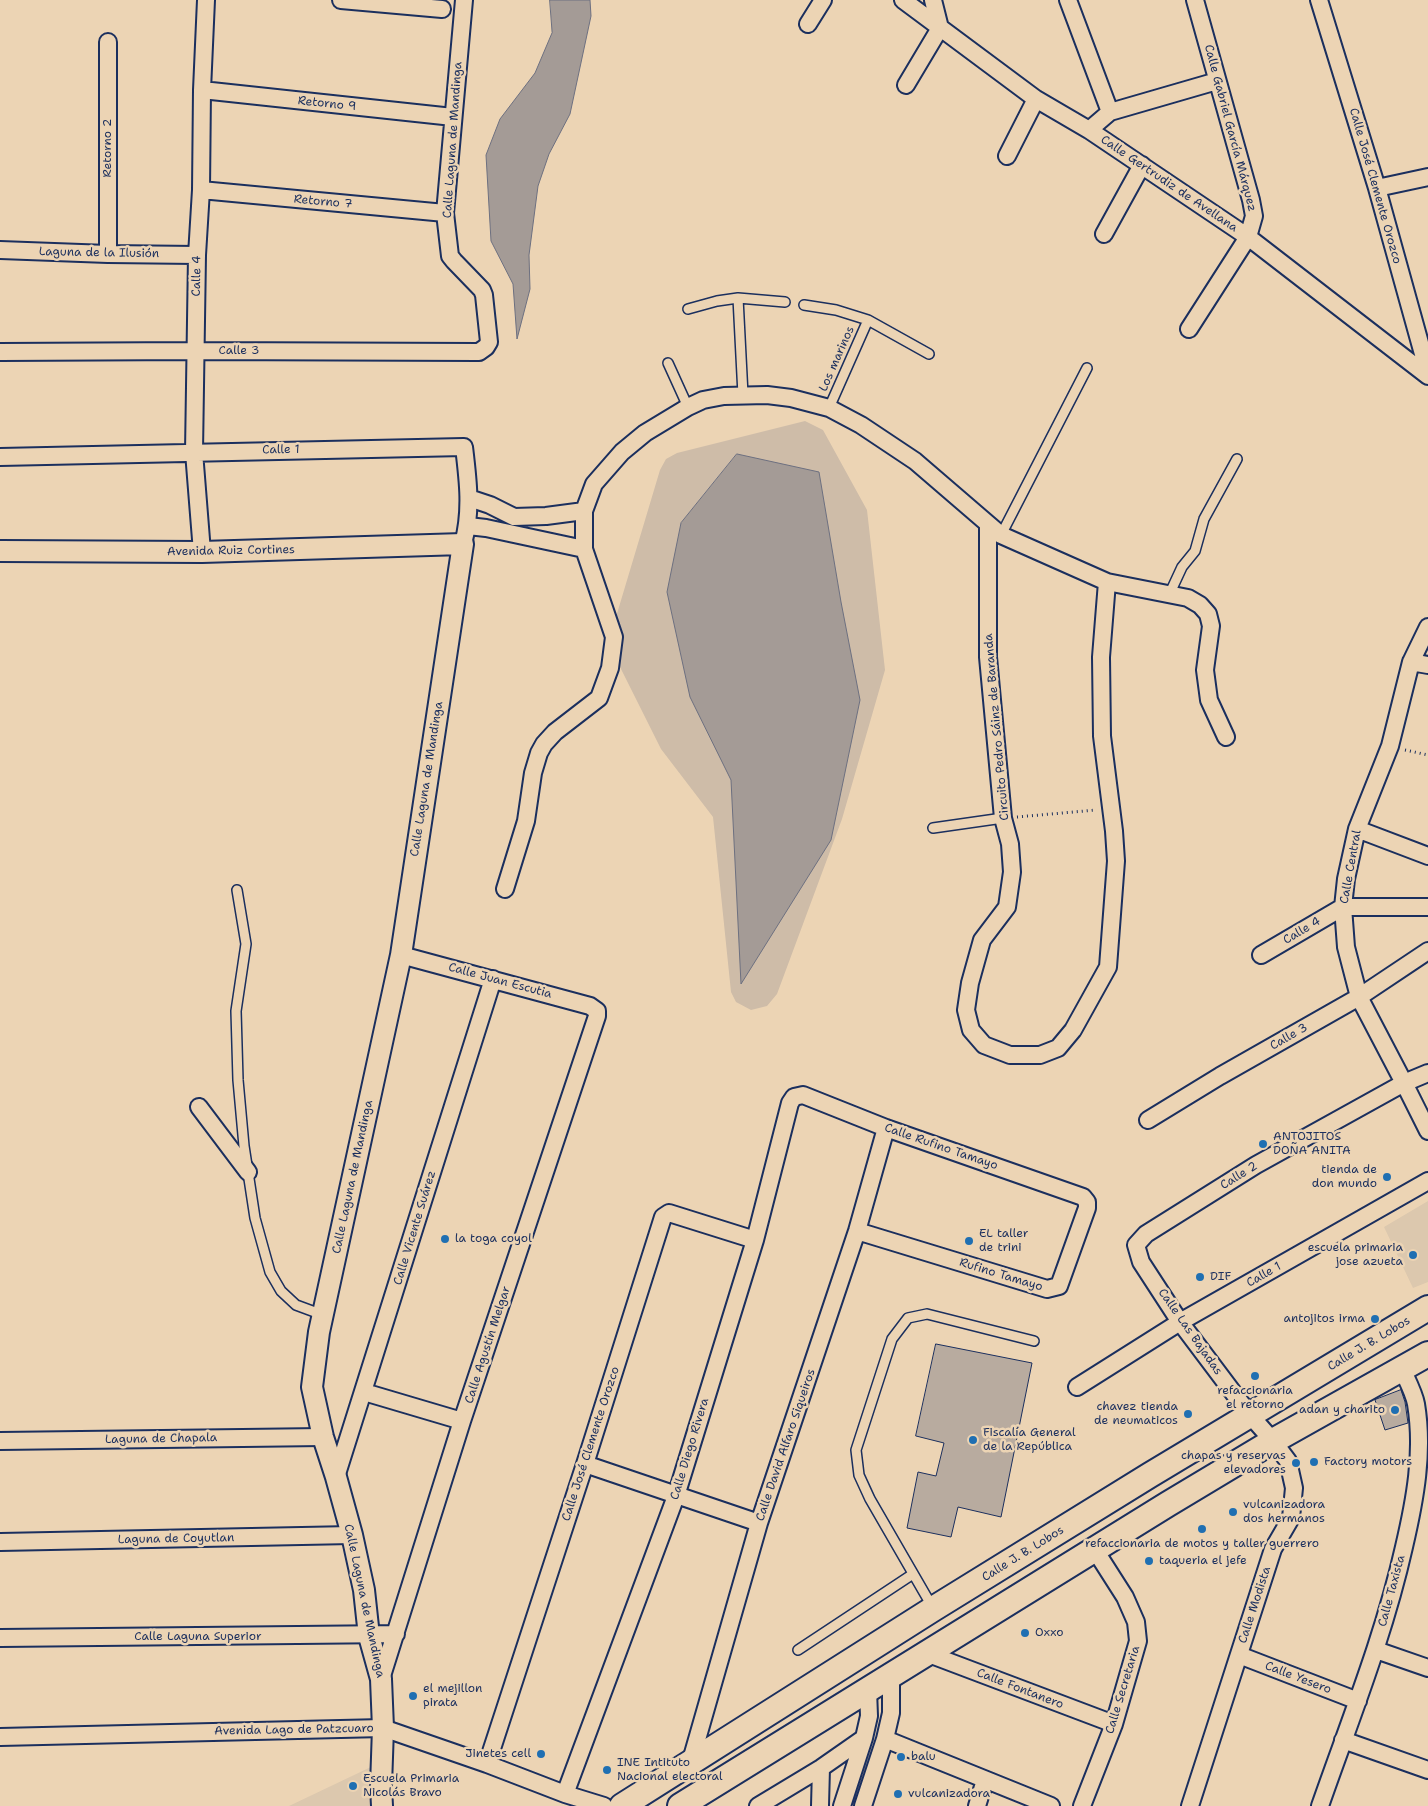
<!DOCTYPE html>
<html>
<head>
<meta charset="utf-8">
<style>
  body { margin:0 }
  canvas { display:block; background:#ecd4b4 }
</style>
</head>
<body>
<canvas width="1428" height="1806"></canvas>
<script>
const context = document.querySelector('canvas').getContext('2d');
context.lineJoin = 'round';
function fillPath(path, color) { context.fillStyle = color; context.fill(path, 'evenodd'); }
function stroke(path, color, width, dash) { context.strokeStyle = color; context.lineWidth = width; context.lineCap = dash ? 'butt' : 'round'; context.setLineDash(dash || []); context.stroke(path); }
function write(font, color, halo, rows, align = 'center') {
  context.font = font + ' "Shantell Sans",sans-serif'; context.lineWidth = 5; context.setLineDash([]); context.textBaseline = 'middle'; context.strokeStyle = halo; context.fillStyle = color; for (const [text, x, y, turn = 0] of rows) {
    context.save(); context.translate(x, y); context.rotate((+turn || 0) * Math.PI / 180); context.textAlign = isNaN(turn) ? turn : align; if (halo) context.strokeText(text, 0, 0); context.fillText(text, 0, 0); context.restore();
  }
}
fillPath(new Path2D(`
  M 1428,1201 L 1428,1282 L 1413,1288 L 1384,1227 Z
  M 373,1766 L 376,1806 L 289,1806 Z`), '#dcc8ae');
fillPath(new Path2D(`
  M 805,421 L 823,430 L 867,510 L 885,670 L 842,819 L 777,994 L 767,1006 L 751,1010 L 736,1002 L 731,992 L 713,817 L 661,749 L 612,651 L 610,637 L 660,470 L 666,459 L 677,453 Z`), '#cebca8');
const water = new Path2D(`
  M 550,0 L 590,0 L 591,16 L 570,114 L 549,154 L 538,186 L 529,255 L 530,289 L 517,339 L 513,284 L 491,241 L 486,155 L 500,119 L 535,73 L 552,33 Z
  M 737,454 L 819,472 L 841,602 L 860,700 L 831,840 L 741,984 L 731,780 L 690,697 L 667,592 L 681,523 Z`);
fillPath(water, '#a49b96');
stroke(water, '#6d7080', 1);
const building = new Path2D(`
  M 936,1344 L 1032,1363 L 1001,1517 L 958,1507 L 951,1537 L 907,1528 L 918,1472 L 936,1476 L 944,1443 L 916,1436 Z
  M 1401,1390 L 1405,1402 L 1408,1423 L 1385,1430 L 1375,1400 Z`);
fillPath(building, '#b8ab9f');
stroke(building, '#1b2f5e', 1);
const service = new Path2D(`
  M 738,298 L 743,395
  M 804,305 L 836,310 L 868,320 L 929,354
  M 688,309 L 717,301 L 738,298 L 785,302
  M 668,363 L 688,407
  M 829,408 L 868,320
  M 1001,535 L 1087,368
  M 1169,595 L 1182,567 L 1195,551 L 1204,519 L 1237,459
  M 933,828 L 1003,818
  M 237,890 L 246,944 L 236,1011 L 238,1080 L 244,1146 L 255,1218 L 270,1272 L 281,1291 L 296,1305 L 323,1315
  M 933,1608 L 870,1499 L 859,1475 L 856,1450 L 892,1339 L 908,1318 L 927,1314 L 1034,1341
  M 798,1650 L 913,1574`);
const minor = new Path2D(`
  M 341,0 L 442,9
  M 903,0 L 1036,99 L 1089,130 L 1248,237 L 1428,376
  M 1068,0 L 1110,112 L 1089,130
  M 1319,0 L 1377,188 L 1428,372
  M 808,24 L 823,0
  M 108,42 L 108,254
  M 906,85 L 940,28 L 933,0
  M 202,90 L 453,117
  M 1110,112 L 1217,81
  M 1007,156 L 1036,99
  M 1377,188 L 1428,177
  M 201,190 L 445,213
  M 1104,234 L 1142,165
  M 0,250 L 108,254 L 197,255
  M 1189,329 L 1248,237 L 1254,216 L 1251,200 L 1195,0
  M 0,352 L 195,351 L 479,352 L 486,347 L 489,342 L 484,295 L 482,290 L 454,261 L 450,256 L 445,213 L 464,0
  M 0,457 L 464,447 C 468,480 472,511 463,544
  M 469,498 L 490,505 L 514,517 L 546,516 L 584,511
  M 988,524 L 988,657 L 1003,818 L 1010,844 L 1012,872 L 1007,907 L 982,940 L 970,983 L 966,1010 L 971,1030 L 984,1045 L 1010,1055 L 1040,1055 L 1058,1048 L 1073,1030 L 1108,967 L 1116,861 L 1114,831 L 1102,736 L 1101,657 L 1107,582
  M 468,526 L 486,528 L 584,549
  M 202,552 L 194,452 L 197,255 L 201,190 L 202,90 L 206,0
  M 1428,627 L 1411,662 L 1390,746 L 1357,829 L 1346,879 L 1343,907 L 1346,947 L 1359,997 L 1404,1083 L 1428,1131
  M 1411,662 L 1428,665
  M 1357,829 L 1428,856
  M 505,889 L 526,821 L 533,773 L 539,753 L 544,744 L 555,732 L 599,698 L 610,668 L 614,637 L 584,549 L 584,511 L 594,484 L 622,452 L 645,433 L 688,407 L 703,400 L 724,396 L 767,395 L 791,398 L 829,408 L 861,425 L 915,461 L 1001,535 L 1107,582 L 1188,598 L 1200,605 L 1208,614 L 1211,626 L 1205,670 L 1209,700 L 1226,737
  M 1261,955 L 1343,907 L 1428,907
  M 199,1107 L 248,1172
  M 1148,1120 L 1220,1076 L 1359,997 L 1428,951
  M 1077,1387 L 1180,1322 L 1428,1181
  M 364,1392 L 462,1421
  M 0,1441 L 323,1437
  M 585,1464 L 759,1523
  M 336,1477 L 493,979
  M 0,1542 L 352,1535
  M 0,1638 L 396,1634
  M 1376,1650 L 1428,1668
  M 926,1653 L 1114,1724
  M 1239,1655 L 1358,1701
  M 381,1679 L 462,1421 L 597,1016 L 597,1011 L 590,1006 L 401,955
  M 0,1737 L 383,1728 L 487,1764 L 565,1794 L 604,1806
  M 885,1739 L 1051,1806
  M 1343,1740 L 1428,1770
  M 487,1764 L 585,1464 L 663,1217 L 669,1213 L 755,1240
  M 690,1764 L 759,1523 L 857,1231 L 886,1128
  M 565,1794 L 676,1496 L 755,1240 L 790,1103 L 794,1097 L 803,1095 L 886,1128 L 1083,1197 L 1087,1202 L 1087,1208 L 1059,1286 L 1047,1289 L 857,1231
  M 758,1806 L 821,1768 L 864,1738
  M 820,1806 L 821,1768
  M 842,1806 L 864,1738 L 869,1716 L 868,1690
  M 863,1806 L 885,1739 L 891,1713 L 891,1675
  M 977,1806 L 985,1780
  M 1082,1806 L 1114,1724 L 1138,1641 L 1136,1622 L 1125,1597 L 1095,1550
  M 1190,1806 L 1273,1549 L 1291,1518 L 1294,1488 L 1288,1461 L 1273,1441 L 1250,1415 L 1180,1322 L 1141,1262 L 1136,1245 L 1146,1234 L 1256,1165 L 1404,1083 L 1428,1073
  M 1320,1806 C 1350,1720 1384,1636 1404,1547 C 1415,1500 1424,1452 1416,1404 C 1414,1393 1407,1380 1402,1369`);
const tertiary = new Path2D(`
  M 0,551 L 202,552 L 463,544 L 401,955 L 319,1332 L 312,1387 L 323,1437 L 336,1477 L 352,1535 L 364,1590 L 369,1636 L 381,1679 L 383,1728 L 381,1786 L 382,1806`);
const secondary = new Path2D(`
  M 622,1806 L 933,1609 L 1150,1475 L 1428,1308
  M 680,1806 L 1168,1504 L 1273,1441 L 1428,1354`);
stroke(service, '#1b2f5e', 12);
stroke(minor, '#1b2f5e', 20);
stroke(tertiary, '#1b2f5e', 24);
stroke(secondary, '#1b2f5e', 28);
stroke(new Path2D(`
  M 1405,750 L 1428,755
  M 1017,817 L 1096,810`), '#1b2f5e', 3, [1, 4]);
stroke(service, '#ecd4b4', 9);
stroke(minor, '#ecd4b4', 16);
stroke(tertiary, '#ecd4b4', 20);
stroke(secondary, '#ecd4b4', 24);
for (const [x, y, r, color] of [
  [1263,1144,5,"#1f6fb2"],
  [1387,1177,5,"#1f6fb2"],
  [445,1239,5,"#1f6fb2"],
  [969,1241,5,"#1f6fb2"],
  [1413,1255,5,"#1f6fb2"],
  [1200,1277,5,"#1f6fb2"],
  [1375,1319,5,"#1f6fb2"],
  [1255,1376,5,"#1f6fb2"],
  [1395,1410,5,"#1f6fb2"],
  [1188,1414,5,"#1f6fb2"],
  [973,1440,5,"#1f6fb2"],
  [1314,1462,5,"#1f6fb2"],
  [1296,1463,5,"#1f6fb2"],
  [1233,1512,5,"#1f6fb2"],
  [1202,1529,5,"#1f6fb2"],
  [1149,1561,5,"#1f6fb2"],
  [1025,1633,5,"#1f6fb2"],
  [413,1696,5,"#1f6fb2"],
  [541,1754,5,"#1f6fb2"],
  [901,1757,5,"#1f6fb2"],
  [607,1770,5,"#1f6fb2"],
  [353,1786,5,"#1f6fb2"],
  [898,1794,5,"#1f6fb2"]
]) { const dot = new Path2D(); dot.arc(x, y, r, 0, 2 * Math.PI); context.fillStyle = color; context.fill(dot); stroke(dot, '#ecd4b4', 2); }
write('12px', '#1b2f5e', '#ecd4b4', [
  ["Retorno 9",327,104,6],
  ["Calle Gabriel García Márquez",1230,128,75],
  ["Calle Laguna de Mandinga",453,140,-86],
  ["Retorno 2",108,148,-90],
  ["Calle Gertrudiz de Avellana",1169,184,34],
  ["Calle José Clemente Orozco",1375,186,74],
  ["Retorno 7",323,202,5],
  ["Laguna de la Ilusión",99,253,1],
  ["Calle 4",197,276,-89],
  ["Calle 3",239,351],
  ["Los marinos",837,359,-66],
  ["Calle 1",281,450,-1],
  ["Avenida Ruiz Cortines",231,551,-1],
  ["Circuito Pedro Sáinz de Baranda",997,727,-95],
  ["Calle Laguna de Mandinga",427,779,-81],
  ["Calle Central",1351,867,-80],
  ["Calle 4",1302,931,-31],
  ["Calle Juan Escutia",500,981,15],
  ["Calle 3",1289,1037,-30],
  ["Calle Rufino Tamayo",941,1147,19],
  ["Calle 2",1239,1176,-32],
  ["Calle Laguna de Mandinga",353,1177,-78],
  ["Calle Vicente Suárez",415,1228,-73],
  ["Rufino Tamayo",1001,1275,17],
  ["Calle 1",1264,1275,-30],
  ["Calle Las Bajadas",1190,1332,55],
  ["Calle J. B. Lobos",1369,1344,-31],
  ["Calle Agustín Melgar",488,1345,-72],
  ["Laguna de Chapala",161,1439,-1],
  ["Calle José Clemente Orozco",591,1444,-72],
  ["Calle David Alfaro Siqueiros",786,1445,-71],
  ["Calle Diego Rivera",690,1449,-73],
  ["Laguna de Coyutlan",176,1539,-1],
  ["Calle J. B. Lobos",1023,1554,-32],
  ["Calle Taxista",1392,1591,-75],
  ["Calle Laguna de Mandinga",364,1601,78],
  ["Calle Modista",1255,1605,-72],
  ["Calle Laguna Superior",198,1637],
  ["Calle Yesero",1298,1678,21],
  ["Calle Fontanero",1020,1689,21],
  ["Calle Secretaria",1123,1690,-73],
  ["Avenida Lago de Patzcuaro",294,1730,-1]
]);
write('12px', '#1b2f5e', '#ecd4b4', [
  ["ANTOJITOS",1273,1137],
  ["DOÑA ANITA",1273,1151],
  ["tienda de",1377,1170,"right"],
  ["don mundo",1377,1184,"right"],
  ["EL taller",979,1234],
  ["de trini",979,1248],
  ["la toga coyol",455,1239],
  ["escuela primaria",1403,1248,"right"],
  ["jose azueta",1403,1262,"right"],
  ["DIF",1210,1277],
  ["antojitos irma",1365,1319,"right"],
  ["refaccionaria",1255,1391,"center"],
  ["el retorno",1255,1405,"center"],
  ["chavez tienda",1178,1407,"right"],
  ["de neumaticos",1178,1421,"right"],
  ["adan y charito",1385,1410,"right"],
  ["Fiscalía General",983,1433],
  ["de la República",983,1447],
  ["chapas y reservas",1286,1456,"right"],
  ["elevadores",1286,1470,"right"],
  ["Factory motors",1324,1462],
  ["vulcanizadora",1243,1505],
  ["dos hermanos",1243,1519],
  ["refaccionaria de motos y taller guerrero",1202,1544,"center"],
  ["taqueria el jefe",1159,1561],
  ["Oxxo",1035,1633],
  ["el mejillon",423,1689],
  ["pirata",423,1703],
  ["Jinetes cell",531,1754,"right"],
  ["balu",911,1757],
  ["INE Intituto",617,1763],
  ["Nacional electoral",617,1777],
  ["Escuela Primaria",363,1779],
  ["Nicolás Bravo",363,1793],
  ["vulcanizadora",908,1794]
], 'left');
</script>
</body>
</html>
